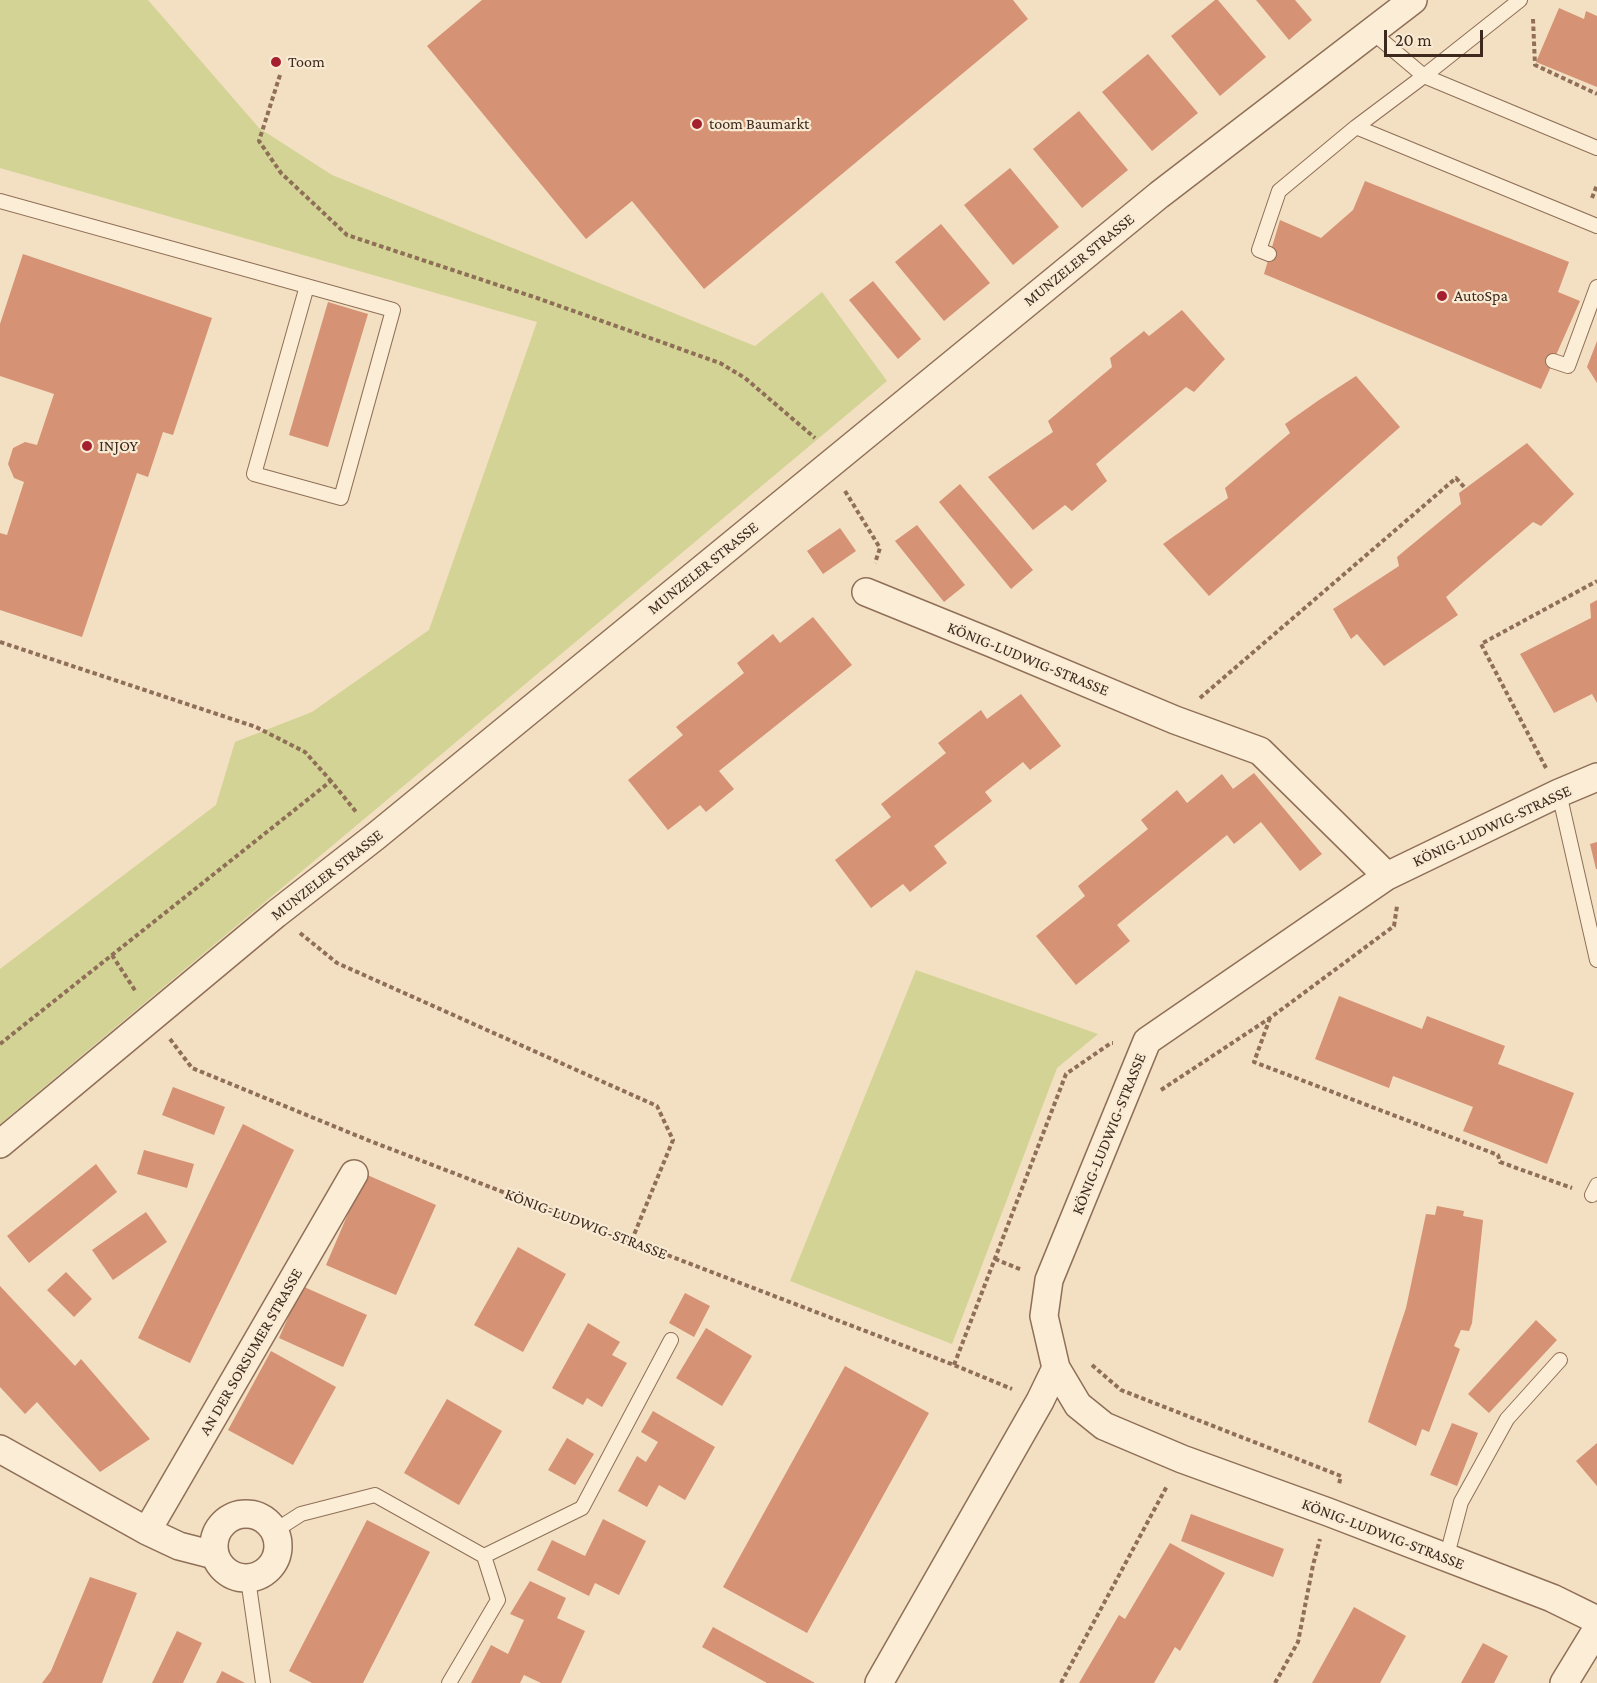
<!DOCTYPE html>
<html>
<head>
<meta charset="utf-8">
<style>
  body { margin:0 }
  #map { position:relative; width:1597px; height:1683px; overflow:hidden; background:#f3dfc2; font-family:"Crimson Pro",serif }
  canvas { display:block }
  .scale { position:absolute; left:1384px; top:30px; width:99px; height:27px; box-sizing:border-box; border:3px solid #3d291d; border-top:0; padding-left:8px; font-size:18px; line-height:21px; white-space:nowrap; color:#3d291d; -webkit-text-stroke:4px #f9ead3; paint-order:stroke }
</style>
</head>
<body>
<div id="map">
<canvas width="1597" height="1683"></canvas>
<div class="scale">20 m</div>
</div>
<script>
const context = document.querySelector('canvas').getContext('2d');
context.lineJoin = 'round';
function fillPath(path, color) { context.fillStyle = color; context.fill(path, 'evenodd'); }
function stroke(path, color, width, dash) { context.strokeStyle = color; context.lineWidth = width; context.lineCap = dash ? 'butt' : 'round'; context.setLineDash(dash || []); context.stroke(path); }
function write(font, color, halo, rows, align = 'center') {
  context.font = font + ' "Crimson Pro",serif'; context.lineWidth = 4.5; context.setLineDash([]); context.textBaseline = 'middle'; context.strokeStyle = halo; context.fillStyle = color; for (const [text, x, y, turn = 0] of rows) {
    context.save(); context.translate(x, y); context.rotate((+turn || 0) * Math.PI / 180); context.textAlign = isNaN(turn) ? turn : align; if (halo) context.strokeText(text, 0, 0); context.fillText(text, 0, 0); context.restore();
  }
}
fillPath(new Path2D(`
  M 0,0 L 148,0 L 259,128 L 332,175 L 755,346 L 822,292 L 887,381 L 0,1124 L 0,969 L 216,805 L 235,742 L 312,712 L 429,630 L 537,322 L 0,168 Z
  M 916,970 L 1098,1034 L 1057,1068 L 952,1344 L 790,1281 Z`), '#d2d394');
fillPath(new Path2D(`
  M 482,0 L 1013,0 L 1028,19 L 704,289 L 632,201 L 586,239 L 427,46 Z
  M 1215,0 L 1218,0 L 1266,57 L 1220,96 L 1171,36 Z
  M 1256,0 L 1295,0 L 1312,20 L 1289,40 Z
  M 1559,8 L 1584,19 L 1586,11 L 1597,16 L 1597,87 L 1536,62 Z
  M 1148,54 L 1198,113 L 1152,151 L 1102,92 Z
  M 1079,111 L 1128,170 L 1082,208 L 1033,149 Z
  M 1010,168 L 1059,227 L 1013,265 L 964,205 Z
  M 1365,181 L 1569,262 L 1558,292 L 1580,301 L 1541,389 L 1264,274 L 1280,220 L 1321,238 L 1353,210 Z
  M 941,224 L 990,283 L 944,321 L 895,262 Z
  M 23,254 L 212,318 L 173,435 L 163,432 L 148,477 L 137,473 L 82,637 L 0,610 L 0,533 L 7,535 L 24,482 L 14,478 L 8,464 L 13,448 L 25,442 L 37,445 L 54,394 L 0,376 L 0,324 Z
  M 873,281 L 921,339 L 898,359 L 849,300 Z
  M 328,302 L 368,314 L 328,447 L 289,435 Z
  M 1182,310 L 1225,359 L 1194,392 L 1186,387 L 1096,464 L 1107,481 L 1072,511 L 1065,505 L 1033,530 L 988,477 L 1053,432 L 1048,421 L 1112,367 L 1110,358 L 1144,331 L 1149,336 Z
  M 1597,341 L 1597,383 L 1587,367 Z
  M 1356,376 L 1400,427 L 1209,596 L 1163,544 L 1228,498 L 1225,488 L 1290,433 L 1285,424 L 1319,400 Z
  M 1527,443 L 1574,494 L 1541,526 L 1533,522 L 1446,597 L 1458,615 L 1384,666 L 1357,634 L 1351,639 L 1333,609 L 1399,566 L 1397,557 L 1461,504 L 1459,493 Z
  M 960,484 L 1033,570 L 1011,589 L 939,502 Z
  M 917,525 L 965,585 L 944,602 L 895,541 Z
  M 840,528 L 856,551 L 823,574 L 807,551 Z
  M 1597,600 L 1597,703 L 1592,694 L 1554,713 L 1520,654 L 1591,618 L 1590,604 Z
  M 813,617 L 852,665 L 719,771 L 734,789 L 706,812 L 700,805 L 668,830 L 628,780 L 683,735 L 676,727 L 744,673 L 737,663 L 773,634 L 780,643 Z
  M 1021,694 L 1061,746 L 1030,770 L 1023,762 L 985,792 L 992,801 L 934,846 L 947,863 L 910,892 L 903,884 L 871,908 L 835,860 L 891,817 L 881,804 L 946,753 L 938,743 L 981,710 L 987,719 Z
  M 1254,773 L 1322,854 L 1300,871 L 1261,822 L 1234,844 L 1227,835 L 1117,925 L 1130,941 L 1076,985 L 1036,936 L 1085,896 L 1078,886 L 1148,829 L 1141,820 L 1177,790 L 1187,803 L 1222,774 L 1233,789 Z
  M 1597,842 L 1597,869 L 1596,869 L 1590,844 Z
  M 1339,996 L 1422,1029 L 1427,1016 L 1505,1046 L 1498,1064 L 1574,1093 L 1547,1164 L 1463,1131 L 1473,1107 L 1393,1076 L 1389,1088 L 1315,1059 Z
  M 173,1087 L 225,1107 L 214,1135 L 162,1115 Z
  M 243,1124 L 294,1150 L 190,1363 L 138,1338 Z
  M 144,1150 L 194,1164 L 187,1188 L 137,1174 Z
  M 96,1164 L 117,1192 L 29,1263 L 7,1236 Z
  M 365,1174 L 436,1205 L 396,1295 L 326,1265 Z
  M 1437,1206 L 1464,1211 L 1463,1216 L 1483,1220 L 1472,1323 L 1469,1331 L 1461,1330 L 1454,1346 L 1460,1349 L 1429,1432 L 1422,1429 L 1416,1446 L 1368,1422 L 1406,1308 L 1426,1214 L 1435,1215 Z
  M 146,1212 L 167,1242 L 113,1280 L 92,1250 Z
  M 518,1247 L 566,1274 L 523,1352 L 474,1325 Z
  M 66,1272 L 92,1299 L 74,1317 L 47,1290 Z
  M 0,1286 L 75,1366 L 81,1359 L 150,1439 L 100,1472 L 37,1402 L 25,1414 L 0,1387 Z
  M 302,1286 L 367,1315 L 343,1367 L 279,1338 Z
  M 685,1293 L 710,1306 L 694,1337 L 669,1323 Z
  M 1536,1320 L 1557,1340 L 1489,1413 L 1468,1394 Z
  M 588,1323 L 620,1342 L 612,1355 L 627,1363 L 602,1407 L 587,1398 L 583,1405 L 552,1388 Z
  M 706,1328 L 752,1356 L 722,1406 L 676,1378 Z
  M 271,1351 L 336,1387 L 293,1465 L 228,1430 Z
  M 845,1366 L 929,1413 L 807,1633 L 723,1587 Z
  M 447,1399 L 502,1431 L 459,1505 L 404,1473 Z
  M 653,1411 L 715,1447 L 685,1500 L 659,1485 L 647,1507 L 618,1491 L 637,1456 L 646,1462 L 658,1442 L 641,1432 Z
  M 1452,1423 L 1478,1433 L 1457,1486 L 1430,1475 Z
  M 567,1438 L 594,1454 L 575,1485 L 548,1470 Z
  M 1597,1443 L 1597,1486 L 1576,1461 Z
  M 1191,1514 L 1284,1549 L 1273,1577 L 1181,1541 Z
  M 603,1519 L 646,1541 L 619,1595 L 595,1583 L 589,1596 L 537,1570 L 552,1540 L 585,1556 Z
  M 367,1520 L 430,1552 L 363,1683 L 312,1683 L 289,1671 Z
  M 1170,1543 L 1225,1573 L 1180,1651 L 1175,1647 L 1154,1683 L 1079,1683 L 1119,1615 L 1125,1619 Z
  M 90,1577 L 137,1593 L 102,1683 L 42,1683 L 51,1671 Z
  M 530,1581 L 566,1598 L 557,1618 L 585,1631 L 561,1683 L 541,1683 L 524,1675 L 520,1683 L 471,1683 L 491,1645 L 508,1654 L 524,1620 L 510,1614 Z
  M 1354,1607 L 1406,1636 L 1380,1683 L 1312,1683 Z
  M 713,1627 L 815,1683 L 767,1683 L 702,1647 Z
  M 177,1631 L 202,1643 L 183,1683 L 152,1683 Z
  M 1483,1643 L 1508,1656 L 1494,1683 L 1461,1683 Z
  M 222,1671 L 245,1683 L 216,1683 Z`), '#d59274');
const lane = new Path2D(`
  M 1372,32 L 1424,76 L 1597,148
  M 1356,127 L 1597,226
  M 0,201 L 393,310 L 341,498 L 254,474 L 307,286
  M 1269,254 L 1259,250 L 1279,191 L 1356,127 L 1424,76 L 1520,0
  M 1553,361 L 1568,366 L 1597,287
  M 1559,793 L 1597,960
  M 1592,1195 L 1597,1185
  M 276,1530 L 301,1514 L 375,1495 L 484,1556 L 498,1600 L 449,1683
  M 484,1556 L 582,1508 L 671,1340
  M 1446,1559 L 1461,1502 L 1507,1419 L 1560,1360
  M 248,1579 L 263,1683`);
const street = new Path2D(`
  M 866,592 L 994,644 L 1175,720 L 1260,751 L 1387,876
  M 1597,777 L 1559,793 L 1387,876 L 1147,1041 L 1049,1280 L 1044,1316 L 1056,1368 L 1078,1405 L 1104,1426 L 1182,1459 L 1328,1512 L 1552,1598 L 1597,1620
  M 0,1144 L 276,914 L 376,836 L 1159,195 L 1413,0
  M 0,1449 L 147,1531 L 179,1546 L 214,1555
  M214 1546a32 32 0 1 1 64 0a32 32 0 1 1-64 0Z
  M 147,1531 L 354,1174
  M 879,1683 L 1040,1401 L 1056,1368
  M 1564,1683 L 1597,1629`);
stroke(lane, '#8f6f57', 16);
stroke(street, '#8f6f57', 30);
stroke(new Path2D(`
  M 1533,19 L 1535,65 L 1597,94
  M 280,75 L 259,141 L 281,173 L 347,235 L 540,299 L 720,363 L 745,378 L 815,438
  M 1592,198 L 1597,185
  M 845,491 L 880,548 L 875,563
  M 0,642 L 256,727 L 305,752 L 331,781
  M 1200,698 L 1456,478 L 1465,488
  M 1546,768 L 1481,644 L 1597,581
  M 300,933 L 337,963 L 657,1106 L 673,1140 L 631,1242
  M 112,955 L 136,992
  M 1270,1018 L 1254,1062 L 1498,1155 L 1500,1162 L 1572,1188
  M 170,1039 L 192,1068 L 370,1141 L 954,1365 L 1012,1389
  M 0,1044 L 331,781 L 357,813
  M 1161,1090 L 1270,1018 L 1394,926 L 1397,906
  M 995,1259 L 1022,1270
  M 954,1365 L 1066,1074 L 1111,1043 L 1113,1043
  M 1092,1365 L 1121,1390 L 1341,1476 L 1339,1484
  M 1061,1683 L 1167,1486
  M 1275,1683 L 1298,1642 L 1313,1565 L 1320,1539`), '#8f6f57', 4, [4.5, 3]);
stroke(lane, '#fcedd6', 14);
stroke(street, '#fcedd6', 27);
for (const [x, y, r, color] of [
  [276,62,6,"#a5202f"],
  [697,124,6,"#a5202f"],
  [1442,296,6,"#a5202f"],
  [87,446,6,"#a5202f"]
]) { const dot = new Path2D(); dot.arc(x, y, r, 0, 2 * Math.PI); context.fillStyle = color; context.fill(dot); stroke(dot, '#f9ead3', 2); }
write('16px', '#3d291d', '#f9ead3', [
  ["Toom",288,62],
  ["toom Baumarkt",709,124],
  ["AutoSpa",1454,296],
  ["INJOY",99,446]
], 'left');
write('16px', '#3d291d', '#f9ead3', [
  ["MUNZELER STRASSE",1079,260,-39],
  ["MUNZELER STRASSE",703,568,-39],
  ["KÖNIG-LUDWIG-STRASSE",1028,659,22],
  ["KÖNIG-LUDWIG-STRASSE",1492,826,-25],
  ["MUNZELER STRASSE",327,875,-38],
  ["KÖNIG-LUDWIG-STRASSE",1109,1134,-68],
  ["KÖNIG-LUDWIG-STRASSE",586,1224,21],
  ["AN DER SORSUMER STRASSE",251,1352,-60],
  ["KÖNIG-LUDWIG-STRASSE",1383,1534,21]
]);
</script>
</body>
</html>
